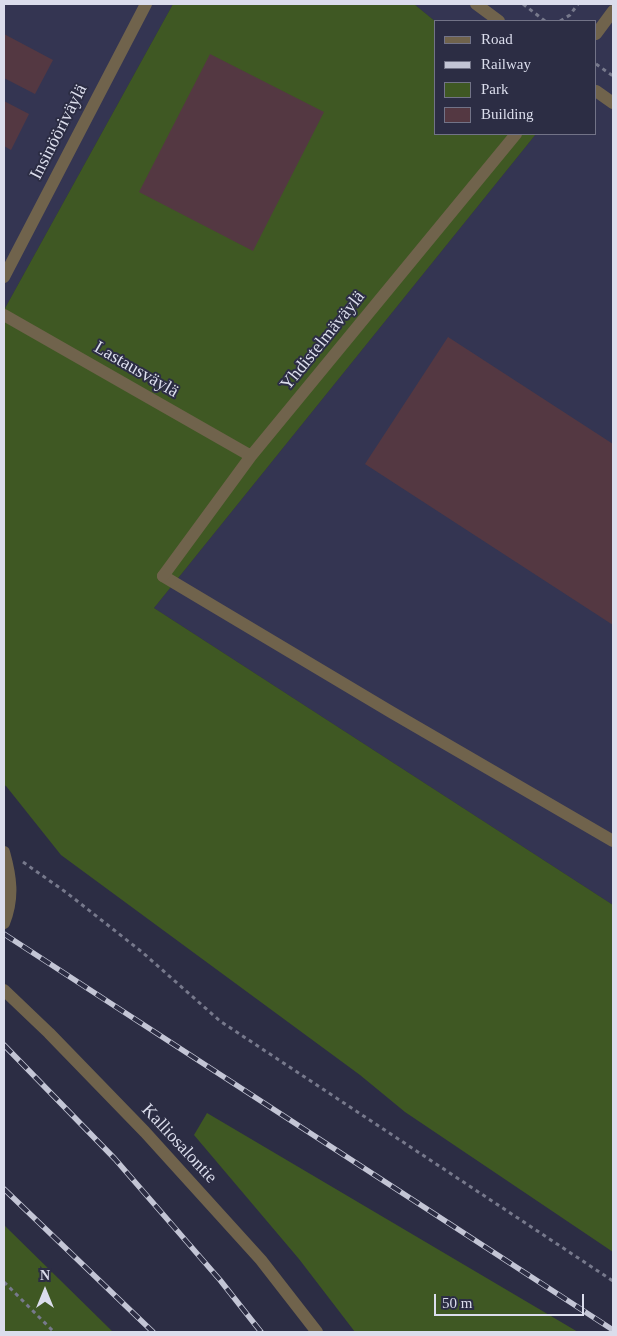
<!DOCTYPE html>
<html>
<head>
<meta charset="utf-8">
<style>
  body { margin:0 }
  #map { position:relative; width:617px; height:1336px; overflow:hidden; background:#2c2d44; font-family:Georgia,serif }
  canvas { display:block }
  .frame { position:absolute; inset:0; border:5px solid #dbddec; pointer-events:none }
  .legend { position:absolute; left:434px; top:20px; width:162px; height:115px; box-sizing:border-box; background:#2c2d44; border:1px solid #727387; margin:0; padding:6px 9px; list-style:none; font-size:15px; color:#dbddec }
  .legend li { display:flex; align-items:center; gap:10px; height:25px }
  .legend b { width:25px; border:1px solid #727387 }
  .north { position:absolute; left:20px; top:1266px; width:50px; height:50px; -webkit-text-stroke:4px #2c2d44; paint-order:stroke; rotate:0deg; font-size:14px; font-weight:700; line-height:20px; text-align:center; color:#dbddec }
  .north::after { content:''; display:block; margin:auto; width:18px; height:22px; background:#dbddec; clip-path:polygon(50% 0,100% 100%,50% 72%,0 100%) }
  .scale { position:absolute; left:434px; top:1294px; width:150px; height:22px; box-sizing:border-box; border:2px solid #dbddec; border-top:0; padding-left:6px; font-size:15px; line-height:18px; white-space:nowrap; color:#dbddec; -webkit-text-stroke:4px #2c2d44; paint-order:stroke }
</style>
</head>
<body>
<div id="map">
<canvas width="617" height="1336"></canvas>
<div class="frame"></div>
<ul class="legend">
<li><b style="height:6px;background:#70634c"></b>Road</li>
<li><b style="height:6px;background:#c3c5d5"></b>Railway</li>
<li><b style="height:14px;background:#3f5823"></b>Park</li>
<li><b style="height:14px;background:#543842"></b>Building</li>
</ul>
<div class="north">N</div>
<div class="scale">50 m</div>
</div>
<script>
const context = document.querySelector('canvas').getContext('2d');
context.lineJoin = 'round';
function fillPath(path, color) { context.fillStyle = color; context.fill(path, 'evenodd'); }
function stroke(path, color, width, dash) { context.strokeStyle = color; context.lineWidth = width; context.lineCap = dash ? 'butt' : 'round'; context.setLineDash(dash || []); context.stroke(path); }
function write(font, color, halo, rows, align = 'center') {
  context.font = font + ' Georgia,serif'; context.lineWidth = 4; context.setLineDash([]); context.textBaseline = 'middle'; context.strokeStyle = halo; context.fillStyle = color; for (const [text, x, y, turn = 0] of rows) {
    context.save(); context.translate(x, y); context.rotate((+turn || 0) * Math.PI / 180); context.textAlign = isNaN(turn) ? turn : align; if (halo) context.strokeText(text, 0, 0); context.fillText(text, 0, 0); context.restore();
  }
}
fillPath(new Path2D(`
  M 4,4 L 173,4 L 4,310 Z
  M 414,4 L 613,4 L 613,905 L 154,608 L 536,134 L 596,134 L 596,21 L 436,22 Z`), '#343552');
fillPath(new Path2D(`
  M 173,4 L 414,4 L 436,22 L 436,134 L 536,134 L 154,608 L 613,905 L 613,1252 L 405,1112 L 360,1075 L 61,855 L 6,786 L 4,785 L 4,310 Z
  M 207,1113 L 578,1332 L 355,1332 L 299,1259 L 194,1135 Z
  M 4,1225 L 113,1332 L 4,1332 Z`), '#3f5823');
fillPath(new Path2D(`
  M 4,34 L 53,60 L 35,94 L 4,78 Z
  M 210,54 L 324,112 L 253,251 L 139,192 Z
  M 4,101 L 29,114 L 11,150 L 4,146 Z
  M 448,337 L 613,444 L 613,625 L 365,464 Z`), '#543842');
stroke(new Path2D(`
  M 523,4 L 545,21
  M 560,21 L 570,15 L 578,4
  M 596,64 L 613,76
  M 23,862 L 67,893 L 142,952 L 220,1021 L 613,1281
  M 4,1282 L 54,1332`), '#77798c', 3, [4, 4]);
stroke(new Path2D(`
  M 163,576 L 391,712 L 613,841`), '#70634c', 12);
stroke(new Path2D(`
  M 476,4 L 499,21
  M 596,34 L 613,11
  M 596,91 L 613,103
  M 4,277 L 146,4
  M 4,315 L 251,456
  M 163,576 L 251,456 L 516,134
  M 4,852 C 11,877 14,898 4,923
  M 4,990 L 49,1033 L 145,1132 L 261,1260 L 317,1332`), '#70634c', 12);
const rail = new Path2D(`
  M 4,934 L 613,1330
  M 4,1045 L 115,1159 L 220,1280 L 261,1332
  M 4,1189 L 153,1332`);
stroke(rail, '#c3c5d5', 5.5);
stroke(rail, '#2c2d44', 4, [11]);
write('18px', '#dbddec', '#2c2d44', [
  ["Insinööriväylä",59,132,-63],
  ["Yhdistelmäväylä",323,341,-51],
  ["Lastausväylä",136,370,30],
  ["Kalliosalontie",179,1144,47]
]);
</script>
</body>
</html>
